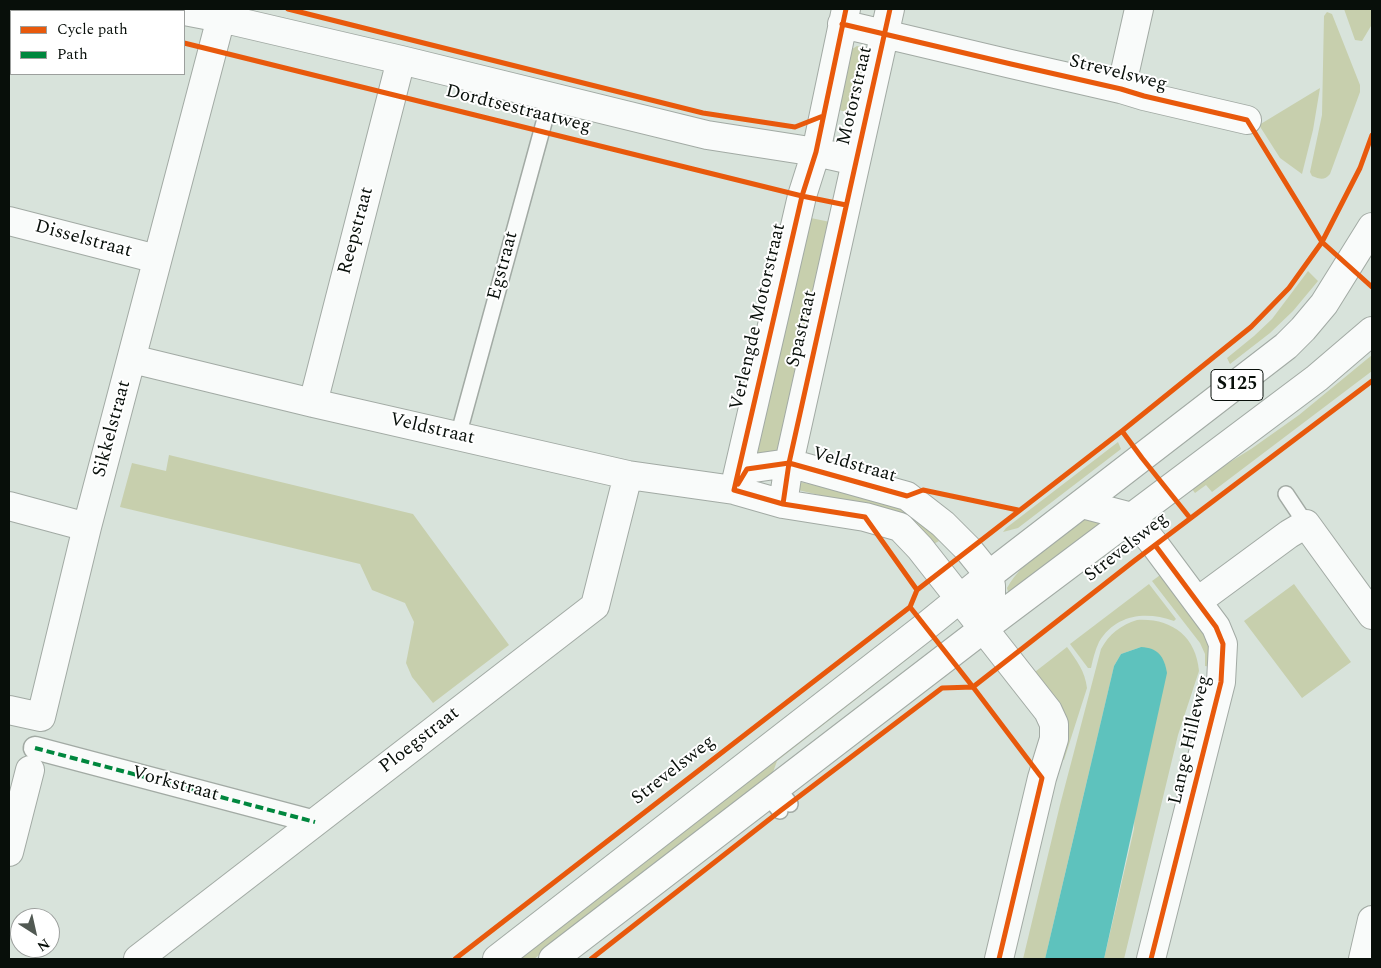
<!DOCTYPE html>
<html>
<head>
<meta charset="utf-8">
<style>
  body { margin:0 }
  #map { position:relative; width:1381px; height:968px; overflow:hidden; background:#d8e3db; font-family:Spectral,serif }
  canvas { display:block }
  .frame { position:absolute; inset:0; border:10px solid #080f0a; pointer-events:none }
  .legend { position:absolute; left:10px; top:10px; width:175px; height:65px; box-sizing:border-box; background:#fff; border:1px solid #9c9f9d; margin:0; padding:6px 9px; list-style:none; font-size:15px; color:#080f0a }
  .legend li { display:flex; align-items:center; gap:10px; height:25px }
  .legend b { width:25px; border:1px solid #9c9f9d }
  .north { position:absolute; left:10px; top:908px; width:50px; height:50px; box-sizing:border-box; background:#fff; border:1px solid #9c9f9d; border-radius:50%; rotate:145deg; font-size:14px; font-weight:700; line-height:20px; text-align:center; color:#080f0a }
  .north::after { content:''; display:block; margin:auto; width:18px; height:22px; background:#515953; clip-path:polygon(50% 0,100% 100%,50% 72%,0 100%) }
</style>
</head>
<body>
<div id="map">
<canvas width="1381" height="968"></canvas>
<div class="frame"></div>
<ul class="legend">
<li><b style="height:6px;background:#e8590c"></b>Cycle path</li>
<li><b style="height:6px;background:#00873e"></b>Path</li>
</ul>
<div class="north">N</div>
</div>
<script>
const context = document.querySelector('canvas').getContext('2d');
context.lineJoin = 'round';
function fillPath(path, color) { context.fillStyle = color; context.fill(path, 'evenodd'); }
function stroke(path, color, width, dash) { context.strokeStyle = color; context.lineWidth = width; context.lineCap = dash ? 'butt' : 'round'; context.setLineDash(dash || []); context.stroke(path); }
function write(font, color, halo, rows, align = 'center') {
  context.font = font + ' Spectral,serif'; context.lineWidth = 4; context.setLineDash([]); context.textBaseline = 'middle'; context.strokeStyle = halo; context.fillStyle = color; for (const [text, x, y, turn = 0] of rows) {
    context.save(); context.translate(x, y); context.rotate((+turn || 0) * Math.PI / 180); context.textAlign = isNaN(turn) ? turn : align; if (halo) context.strokeText(text, 0, 0); context.fillText(text, 0, 0); context.restore();
  }
}
fillPath(new Path2D(`
  M 1344,9 L 1372,9 L 1371,26 L 1362,41 L 1355,40 Z
  M 1327,12 L 1332,14 L 1360,85 L 1360,92 L 1330,174 C 1324,181 1320,179 1312,176 L 1310,172 L 1322,115 L 1324,16 Z
  M 857,46 L 864,48 L 868,52 L 858,115 L 835,109 L 849,51 Z
  M 1320,88 L 1313,130 L 1302,174 L 1280,158 L 1259,125 Z
  M 806,217 L 835,223 L 778,457 L 751,456 Z
  M 1308,271 L 1318,281 L 1293,311 L 1270,333 L 1230,364 L 1227,358 L 1254,336 L 1272,319 Z
  M 1372,355 L 1372,371 L 1212,492 L 1206,485 L 1195,493 L 1189,485 L 1207,471 L 1230,462 L 1251,449 L 1299,415 Z
  M 1118,442 L 1121,449 L 1018,528 L 1003,532 L 1006,528 Z
  M 169,455 L 413,514 L 509,645 L 433,703 L 412,677 L 406,663 L 414,622 L 405,603 L 372,590 L 360,564 L 120,507 L 132,463 L 166,471 Z
  M 800,482 L 903,504 L 922,519 L 939,541 L 930,546 L 896,513 L 798,490 Z
  M 1087,517 L 1108,517 L 1009,595 L 1007,588 C 1023,559 1060,537 1087,517 Z
  M 1163,573 L 1206,629 L 1216,668 L 1205,666 L 1205,654 L 1200,643 L 1152,581 Z
  M 1149,584 L 1176,619 L 1174,621 C 1146,611 1116,614 1099,642 C 1095,650 1093,659 1091,668 L 1088,668 L 1070,644 Z
  M 1294,584 L 1351,662 L 1302,698 L 1244,621 Z
  M 1137,620 C 1171,618 1196,636 1199,671 L 1178,735 L 1124,959 L 1104,959 L 1134,829 L 1141,647 L 1121,654 L 1114,666 L 1045,959 L 1023,959 L 1060,805 L 1101,649 C 1109,634 1121,625 1137,620 Z
  M 1067,647 C 1077,661 1085,671 1087,688 L 1064,760 L 1057,757 L 1031,675 Z
  M 910,649 L 914,654 L 777,761 L 771,778 L 534,959 L 507,959 Z`), '#c7cfad');
fillPath(new Path2D(`
  M 1141,647 C 1158,648 1164,656 1167,673 L 1104,959 L 1045,959 L 1114,666 L 1121,654 Z`), '#5ec2bd');
const service = new Path2D(`
  M 458,436 L 551,97
  M 1286,494 L 1306,524
  M 777,787 L 790,804
  M 767,795 L 780,811`);
const pedestrian = new Path2D(`
  M 35,748 L 315,822`);
const minor = new Path2D(`
  M 43,9 L 52,11
  M 174,9 L 221,18 L 401,60 L 707,135 L 816,152 L 856,161
  M 842,24 L 1011,64 L 1121,89 L 1144,96 L 1247,120
  M 1121,89 L 1139,9
  M 9,221 L 157,259
  M 132,359 L 313,403 L 628,475 L 734,490 L 783,504 L 865,517 L 900,527 L 920,548 L 1048,711 L 1054,724 L 1054,739 L 1042,778 L 999,959
  M 313,403 L 401,60
  M 734,490 L 802,196 L 816,152 L 846,9
  M 734,490 L 747,469 L 789,463 L 907,496 L 943,524 L 968,549 L 989,575 L 991,586 L 991,605 L 983,629
  M 783,504 L 789,463 L 890,9
  M 1082,504 L 1132,517 L 1155,545 L 1216,627 L 1223,644 L 1221,682 L 1151,959
  M 9,506 L 87,527
  M 1198,601 L 1289,534 L 1306,524 L 1372,615
  M 9,710 L 41,717 L 87,527 L 221,18
  M 9,852 L 30,770
  M 138,959 L 595,606 L 628,475
  M 1363,959 L 1372,920`);
const primary = new Path2D(`
  M 497,959 L 926,626 L 989,575 L 1286,346 L 1303,329 L 1324,304 L 1372,227
  M 553,959 L 983,629 L 1317,378 L 1372,331`);
stroke(service, '#a2aaa4', 18);
stroke(pedestrian, '#a2aaa4', 25);
stroke(minor, '#a2aaa4', 30);
stroke(primary, '#a2aaa4', 30);
stroke(service, '#f9fbfa', 15);
stroke(pedestrian, '#f9fbfa', 22);
stroke(minor, '#f9fbfa', 28);
stroke(primary, '#f9fbfa', 28);
stroke(new Path2D(`
  M 35,748 L 315,822`), '#00873e', 4, [8, 4]);
stroke(new Path2D(`
  M 288,9 L 703,113 L 795,127 L 823,116
  M 842,24 L 1011,64 L 1121,89 L 1144,96 L 1247,120 L 1322,242 L 1372,287
  M 184,43 L 802,196 L 846,205
  M 1122,431 L 1142,458 L 1190,518
  M 738,484 L 747,469 L 789,463 L 907,496 L 923,490 L 1018,510
  M 734,490 L 802,196 L 816,152 L 846,9
  M 734,490 L 783,504 L 865,517 L 917,590
  M 783,504 L 789,463 L 890,9
  M 910,607 L 973,687 L 1042,778 L 999,959
  M 455,959 L 910,607 L 917,590 L 1122,431 L 1251,327 L 1289,288 L 1322,242 L 1360,168 L 1372,135
  M 591,959 L 780,811 L 942,688 L 973,687 L 1134,561 L 1372,381
  M 1151,959 L 1221,682 L 1223,644 L 1216,627 L 1155,545`), '#e8590c', 5);
for (const [x, y, w] of [
  [1237,385,52]
]) { const box = new Path2D(); box.roundRect(x - w / 2, y - 15.5, w, 31, 4); context.fillStyle = '#fff'; context.fill(box); stroke(box, '#080f0a', 1); }
write('bold 18px', '#080f0a', null, [
  ["S125",1237,385]
]);
write('19px', '#080f0a', '#fff', [
  ["Strevelsweg",1118,74,14],
  ["Motorstraat",856,96,-77],
  ["Dordtsestraatweg",518,110,14],
  ["Reepstraat",357,231,-75],
  ["Disselstraat",83,240,15],
  ["Egstraat",504,266,-75],
  ["Verlengde Motorstraat",759,317,-77],
  ["Spastraat",803,329,-77],
  ["Sikkelstraat",113,429,-75],
  ["Veldstraat",432,430,13],
  ["Veldstraat",854,466,16],
  ["Strevelsweg",1127,548,-38],
  ["Lange Hilleweg",1191,740,-77],
  ["Ploegstraat",420,741,-38],
  ["Strevelsweg",674,771,-38],
  ["Vorkstraat",175,785,15]
]);
</script>
</body>
</html>
